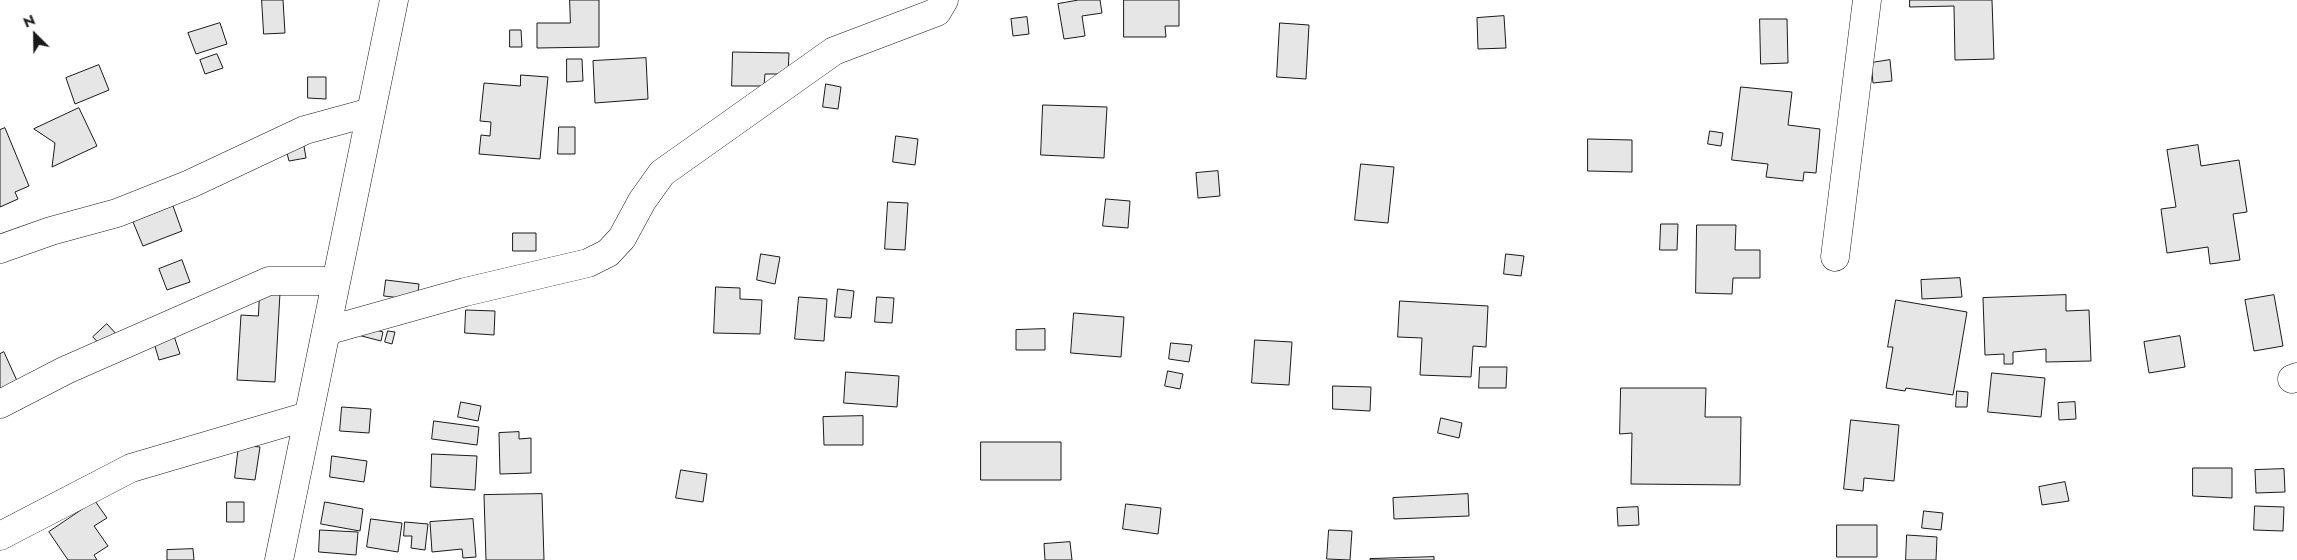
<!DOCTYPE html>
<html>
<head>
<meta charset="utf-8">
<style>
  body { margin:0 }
  #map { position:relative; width:2297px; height:560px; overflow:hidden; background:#fff; font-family:Jost,sans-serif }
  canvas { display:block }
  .north { position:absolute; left:10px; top:10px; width:50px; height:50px; -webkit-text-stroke:4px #fff; paint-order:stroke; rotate:337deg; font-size:14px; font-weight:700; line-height:20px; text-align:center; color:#1a1a1a }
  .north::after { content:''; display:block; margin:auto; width:18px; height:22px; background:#1a1a1a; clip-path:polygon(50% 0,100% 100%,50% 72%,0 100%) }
</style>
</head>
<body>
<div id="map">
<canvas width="2297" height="560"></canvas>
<div class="north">N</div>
</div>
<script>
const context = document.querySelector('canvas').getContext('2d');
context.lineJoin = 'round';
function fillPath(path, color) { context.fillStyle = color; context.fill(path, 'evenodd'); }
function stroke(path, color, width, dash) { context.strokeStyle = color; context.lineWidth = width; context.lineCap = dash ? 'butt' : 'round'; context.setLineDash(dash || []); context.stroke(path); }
const building = new Path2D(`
  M 262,0 L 283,0 L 285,33 L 264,34 Z
  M 570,0 L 599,0 L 599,47 L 537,48 L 537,23 L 570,23 Z
  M 1079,0 L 1100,0 L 1102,13 L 1082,16 L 1085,36 L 1064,39 L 1058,4 Z
  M 1124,0 L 1179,0 L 1179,26 L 1165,26 L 1166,37 L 1124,37 Z
  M 1910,0 L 1992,0 L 1994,59 L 1955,60 L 1954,6 L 1910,7 Z
  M 1504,16 L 1506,48 L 1478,49 L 1477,18 Z
  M 1027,17 L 1029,34 L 1013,36 L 1011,19 Z
  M 1760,19 L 1787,19 L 1788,63 L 1761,64 Z
  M 220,23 L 227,44 L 196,54 L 188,33 Z
  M 1280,23 L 1309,25 L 1306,79 L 1277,77 Z
  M 510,30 L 521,30 L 522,47 L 510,47 Z
  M 733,52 L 789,53 L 788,74 L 765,74 L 764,86 L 732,86 Z
  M 217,54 L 223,68 L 205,74 L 200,60 Z
  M 646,58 L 648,99 L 595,103 L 593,61 Z
  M 567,59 L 582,59 L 583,81 L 567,82 Z
  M 1890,60 L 1892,81 L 1873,83 L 1871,63 Z
  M 99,65 L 109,90 L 75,104 L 66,78 Z
  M 521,75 L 548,77 L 540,159 L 479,154 L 481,135 L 490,136 L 491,122 L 480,121 L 484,83 L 520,86 Z
  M 308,77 L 326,77 L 326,99 L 308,98 Z
  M 826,84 L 841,87 L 838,109 L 823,107 Z
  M 1741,87 L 1792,92 L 1788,125 L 1820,129 L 1816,173 L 1804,172 L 1803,181 L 1766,177 L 1768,164 L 1732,160 Z
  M 1043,105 L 1107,107 L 1104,158 L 1041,155 Z
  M 79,108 L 97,146 L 52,167 L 55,143 L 34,129 Z
  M 559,127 L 575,127 L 575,154 L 558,154 Z
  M 5,128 L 29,186 L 15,192 L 18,199 L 0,207 L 0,130 Z
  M 1710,131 L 1723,133 L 1721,146 L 1708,144 Z
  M 896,136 L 918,139 L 915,165 L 893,162 Z
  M 1588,139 L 1632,140 L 1632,172 L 1588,171 Z
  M 2198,145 L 2201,166 L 2239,160 L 2247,212 L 2233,214 L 2240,260 L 2210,264 L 2208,247 L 2167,253 L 2161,209 L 2176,207 L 2167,150 Z
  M 304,146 L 306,158 L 289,161 L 286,149 Z
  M 1361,164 L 1394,167 L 1388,223 L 1355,220 Z
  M 1218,171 L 1220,196 L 1198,198 L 1196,173 Z
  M 1106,199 L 1130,201 L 1128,228 L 1103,226 Z
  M 888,202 L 908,203 L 905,250 L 885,249 Z
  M 173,206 L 182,231 L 143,246 L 133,222 Z
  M 1661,224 L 1678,224 L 1677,250 L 1660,250 Z
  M 1697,225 L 1736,225 L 1735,250 L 1760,250 L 1760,278 L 1733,278 L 1732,294 L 1696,293 Z
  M 513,233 L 536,233 L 536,251 L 513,251 Z
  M 761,254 L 780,257 L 775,284 L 757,280 Z
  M 1506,254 L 1524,256 L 1521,276 L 1504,274 Z
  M 182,260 L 190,282 L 167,290 L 159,269 Z
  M 1960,278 L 1962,297 L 1922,299 L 1921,280 Z
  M 386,280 L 419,284 L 417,300 L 384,296 Z
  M 716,287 L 740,288 L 740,299 L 762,300 L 760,334 L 714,333 Z
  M 838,289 L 854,291 L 851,318 L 835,317 Z
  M 260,292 L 280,293 L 275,382 L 237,380 L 241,315 L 258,316 Z
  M 2066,295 L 2066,311 L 2089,310 L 2091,361 L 2046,362 L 2046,349 L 2013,352 L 2013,364 L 2004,364 L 2004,354 L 1985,355 L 1983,298 Z
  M 2274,295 L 2283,346 L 2254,351 L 2245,300 Z
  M 799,297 L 827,299 L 824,341 L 795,339 Z
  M 877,297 L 894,298 L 892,323 L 875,322 Z
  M 1896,300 L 1967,312 L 1953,395 L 1906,388 L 1905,391 L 1886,388 L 1893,347 L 1888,347 Z
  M 1400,301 L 1488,306 L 1486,347 L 1473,346 L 1471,377 L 1420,375 L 1422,338 L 1398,337 Z
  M 466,310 L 495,311 L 494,335 L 465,333 Z
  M 1074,313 L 1124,317 L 1121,357 L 1071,353 Z
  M 107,324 L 119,337 L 105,350 L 93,337 Z
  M 356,324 L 383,332 L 381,341 L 354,334 Z
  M 1045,329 L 1045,350 L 1016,350 L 1016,330 Z
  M 172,330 L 180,354 L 159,360 L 152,336 Z
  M 388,331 L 395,332 L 392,344 L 385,342 Z
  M 2180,336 L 2185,367 L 2149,373 L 2144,342 Z
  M 1255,340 L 1292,342 L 1289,385 L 1252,383 Z
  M 1171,343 L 1192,345 L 1189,362 L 1169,359 Z
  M 4,352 L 18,383 L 0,391 L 0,354 Z
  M 1480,367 L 1507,367 L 1506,388 L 1479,388 Z
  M 1168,371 L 1183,374 L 1180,389 L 1165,386 Z
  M 846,372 L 899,376 L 897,407 L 844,403 Z
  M 1992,373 L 2045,378 L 2041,417 L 1988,412 Z
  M 1333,386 L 1371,387 L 1370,411 L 1333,409 Z
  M 1621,388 L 1706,388 L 1705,417 L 1741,417 L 1740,485 L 1631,484 L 1632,433 L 1620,434 Z
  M 1957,391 L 1968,392 L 1967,407 L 1956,407 Z
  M 461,402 L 481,406 L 478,421 L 458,417 Z
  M 2075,402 L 2076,419 L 2059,420 L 2058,403 Z
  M 342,407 L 371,409 L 369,433 L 340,431 Z
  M 863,416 L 863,445 L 824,445 L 823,417 Z
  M 1441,418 L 1462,423 L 1459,438 L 1438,433 Z
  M 1851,420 L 1899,425 L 1894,481 L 1864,478 L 1863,491 L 1844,489 Z
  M 434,421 L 479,427 L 477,445 L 432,439 Z
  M 519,432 L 519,439 L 531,438 L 531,473 L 500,474 L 499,433 Z
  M 981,442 L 1061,442 L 1061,480 L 981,480 Z
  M 239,445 L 260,447 L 255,480 L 235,478 Z
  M 432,454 L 477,456 L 475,490 L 431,487 Z
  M 332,456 L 367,461 L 364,482 L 330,477 Z
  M 2193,468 L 2232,468 L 2232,498 L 2193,496 Z
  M 2284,469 L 2285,492 L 2256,493 L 2255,470 Z
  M 681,470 L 707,474 L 703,502 L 676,498 Z
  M 2065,482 L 2069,501 L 2042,505 L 2039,487 Z
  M 542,494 L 544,560 L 486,560 L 484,495 Z
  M 1468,494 L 1469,516 L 1394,519 L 1393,498 Z
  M 95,501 L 107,518 L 94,526 L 108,546 L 94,555 L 97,560 L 68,560 L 49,532 Z
  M 227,502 L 244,502 L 244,522 L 227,522 Z
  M 325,502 L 363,509 L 360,531 L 321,524 Z
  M 1126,504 L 1161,508 L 1158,534 L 1123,529 Z
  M 2255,506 L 2284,507 L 2283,531 L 2254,530 Z
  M 1638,507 L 1639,525 L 1618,526 L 1617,508 Z
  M 1924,511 L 1943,513 L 1941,530 L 1922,528 Z
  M 371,519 L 402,523 L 398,552 L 367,547 Z
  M 473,519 L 476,557 L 463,558 L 462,549 L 432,552 L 430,522 Z
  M 405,522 L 428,524 L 425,550 L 411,548 L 412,536 L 404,536 Z
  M 1837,525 L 1877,525 L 1877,557 L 1837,557 Z
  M 320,530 L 358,532 L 356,555 L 319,552 Z
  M 1329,530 L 1352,531 L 1350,560 L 1327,559 Z
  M 1907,535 L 1937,537 L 1936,560 L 1906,560 Z
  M 1070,542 L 1072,560 L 1045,560 L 1044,544 Z
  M 193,549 L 194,560 L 167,560 L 167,550 Z
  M 1434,557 L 1434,560 L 1370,560 L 1370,559 Z`);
fillPath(building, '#e6e6e6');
stroke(building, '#1a1a1a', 1);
const street = new Path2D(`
  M 0,249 L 51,231 L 117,213 L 190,184 L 305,130 L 371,112
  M 1835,257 L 1867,0
  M 326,331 L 465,292 L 588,263 L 608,253 L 622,238 L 642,201 L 662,173 L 834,51 L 937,12 L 944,0
  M 2292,379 L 2297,377
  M 0,404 L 66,370 L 269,281 L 336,281
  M 0,536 L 131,468 L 308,416
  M 279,560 L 394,0`);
stroke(street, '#1a1a1a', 29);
stroke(street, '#fff', 28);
</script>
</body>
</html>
